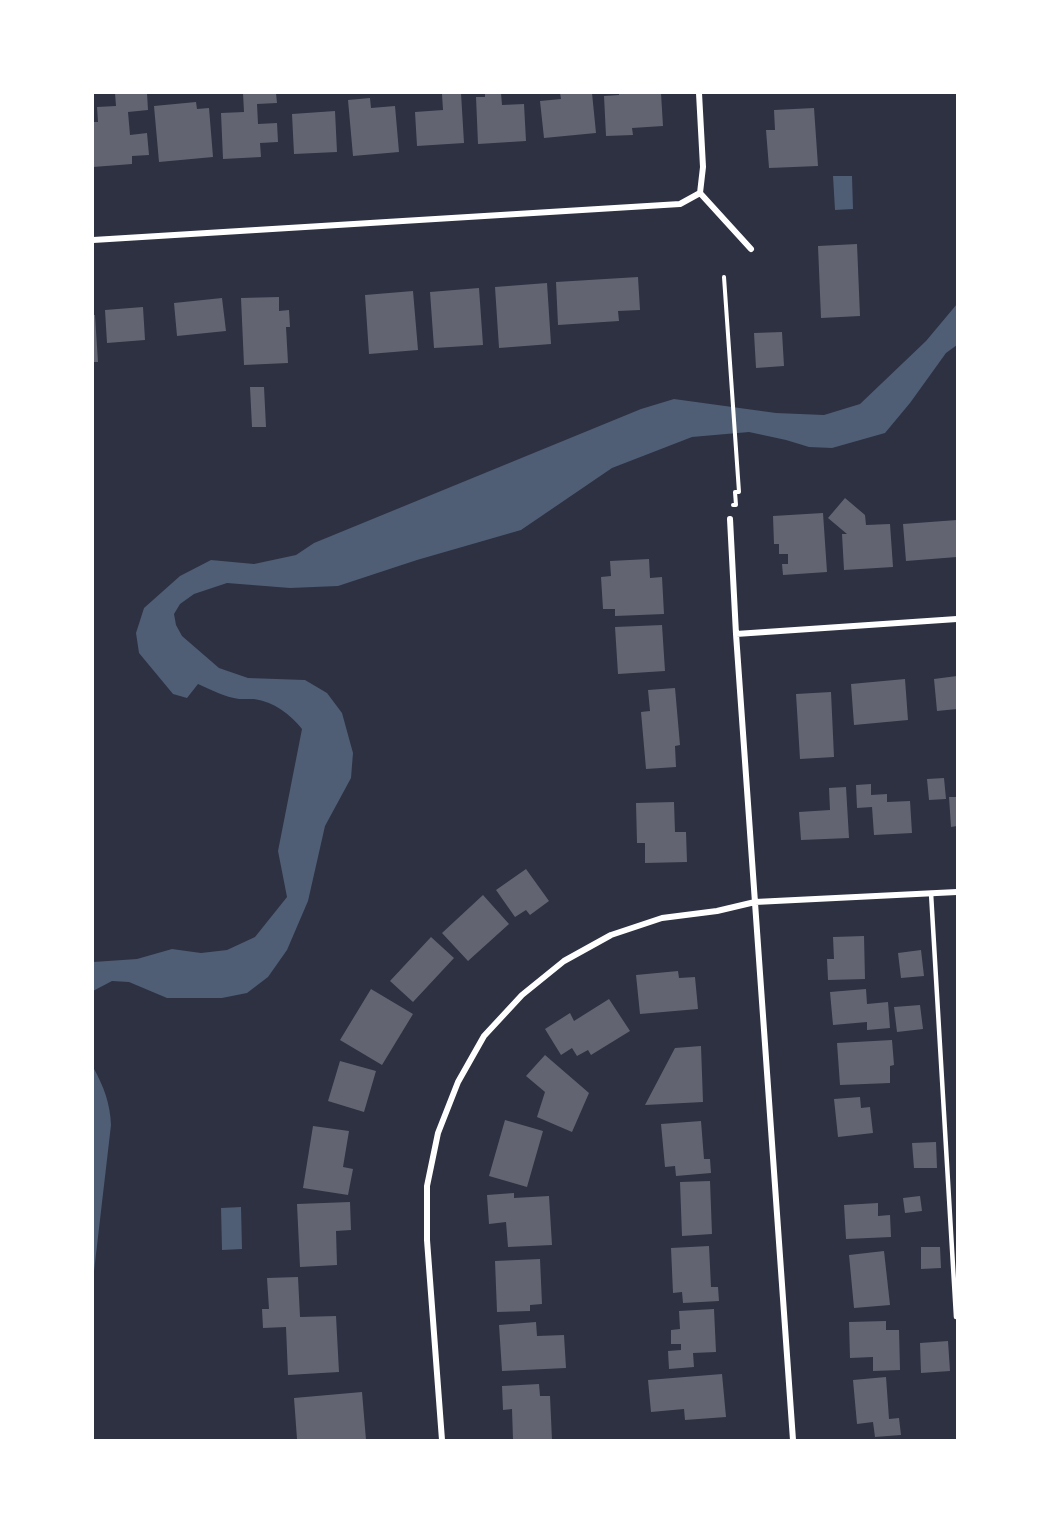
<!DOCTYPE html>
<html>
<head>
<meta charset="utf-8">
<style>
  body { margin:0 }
  #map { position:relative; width:1050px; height:1533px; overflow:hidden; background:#2d3142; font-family:Lato,sans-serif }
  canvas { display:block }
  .frame { position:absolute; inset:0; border:94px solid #fff; pointer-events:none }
</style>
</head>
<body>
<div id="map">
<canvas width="1050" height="1533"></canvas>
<div class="frame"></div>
</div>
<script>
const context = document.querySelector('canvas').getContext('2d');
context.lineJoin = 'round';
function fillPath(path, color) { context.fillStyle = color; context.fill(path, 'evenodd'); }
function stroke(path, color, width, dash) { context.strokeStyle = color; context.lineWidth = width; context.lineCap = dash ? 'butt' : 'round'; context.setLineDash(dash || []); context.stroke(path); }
fillPath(new Path2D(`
  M 833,176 L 852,176 L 853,209 L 835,210 Z
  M 957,304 L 957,345 L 946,353 L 910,403 L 885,433 L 832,448 L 809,447 L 786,440 L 749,432 L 692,437 L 612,468 L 521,530 L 417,560 L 338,586 L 290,588 L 227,583 L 194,594 L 180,604 L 174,614 L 176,625 L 182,636 L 219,668 L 248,678 L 305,680 L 327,693 L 342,713 L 353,753 L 351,778 L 325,826 L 308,901 L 287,950 L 268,977 L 247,993 L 222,998 L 167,998 L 129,982 L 112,981 L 93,991 L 93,962 L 137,959 L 172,949 L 201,953 L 227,950 L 255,937 L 287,897 L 278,851 L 302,729 C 290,714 274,702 254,699 C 249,699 244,699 239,699 C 225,697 211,690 198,684 L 187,698 L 173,694 L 139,653 L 136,633 L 144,608 L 180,576 L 211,560 L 254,564 L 296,555 L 314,543 L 641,409 L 674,399 L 776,413 L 824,415 L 860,404 L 926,341 Z
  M 93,1067 C 104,1087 110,1103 111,1125 L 93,1280 Z
  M 241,1207 L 242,1249 L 222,1250 L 221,1208 Z`), '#4f5d75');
fillPath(new Path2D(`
  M 115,93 L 147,93 L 148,110 L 128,112 L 130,135 L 147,133 L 149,155 L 132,156 L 132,164 L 93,167 L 93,122 L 98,122 L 97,107 L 116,106 Z
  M 243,93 L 276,93 L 277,103 L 257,104 L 258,124 L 277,123 L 278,142 L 260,143 L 261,157 L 223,159 L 221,113 L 244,112 Z
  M 461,93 L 464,143 L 417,146 L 415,112 L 443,110 L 442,94 Z
  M 485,93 L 501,93 L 502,105 L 524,104 L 526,141 L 478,144 L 476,97 L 485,97 Z
  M 560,93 L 592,93 L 596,133 L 544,138 L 540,101 L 561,99 Z
  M 619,93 L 661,93 L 663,126 L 632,128 L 633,135 L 606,136 L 604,96 L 619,95 Z
  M 370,98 L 371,108 L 395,106 L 399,152 L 353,156 L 348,100 Z
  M 196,102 L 197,109 L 209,108 L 213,157 L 159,162 L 154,106 Z
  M 814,108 L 818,166 L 769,168 L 766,130 L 775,130 L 774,110 Z
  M 335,111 L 337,152 L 294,154 L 292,114 Z
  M 857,244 L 860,316 L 821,318 L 818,246 Z
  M 638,277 L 640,310 L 618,311 L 619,321 L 558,325 L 556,282 Z
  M 547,283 L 551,344 L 499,348 L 495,287 Z
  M 479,288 L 483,345 L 434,348 L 430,292 Z
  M 413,291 L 418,350 L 369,354 L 365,295 Z
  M 279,297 L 279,311 L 289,310 L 290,327 L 286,327 L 288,363 L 244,365 L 241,298 Z
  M 222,298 L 226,331 L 177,336 L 174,303 Z
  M 143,307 L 145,340 L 107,343 L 105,310 Z
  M 93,315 L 95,315 L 98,362 L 93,362 Z
  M 782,332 L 784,366 L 756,368 L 754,333 Z
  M 250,387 L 264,387 L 266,427 L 252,427 Z
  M 845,498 L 865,515 L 866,525 L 890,524 L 893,567 L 844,570 L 842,534 L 847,534 L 828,518 Z
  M 823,513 L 827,572 L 783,575 L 782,564 L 788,564 L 788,554 L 779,554 L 779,544 L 774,544 L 773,516 Z
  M 957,520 L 957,557 L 906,561 L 903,524 Z
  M 649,559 L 650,578 L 662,577 L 664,614 L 615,616 L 615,609 L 603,609 L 601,577 L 611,576 L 610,561 Z
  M 662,625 L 665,671 L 618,674 L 615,627 Z
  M 957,676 L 957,709 L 937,711 L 934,679 Z
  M 905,679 L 908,720 L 854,725 L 851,684 Z
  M 675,688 L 680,745 L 675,746 L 676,767 L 646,769 L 641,712 L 650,711 L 648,690 Z
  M 831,692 L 834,757 L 800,759 L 796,694 Z
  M 944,778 L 946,799 L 929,800 L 927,779 Z
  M 871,784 L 871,795 L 887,794 L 887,802 L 910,801 L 912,833 L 874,835 L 872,807 L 857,808 L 856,785 Z
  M 846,787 L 849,838 L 801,840 L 799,812 L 830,810 L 829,788 Z
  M 949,797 L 957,797 L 957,826 L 951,827 Z
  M 674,802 L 675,832 L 686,832 L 687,862 L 645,863 L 645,843 L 637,843 L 636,803 Z
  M 526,869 L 549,901 L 530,915 L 526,910 L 515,917 L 496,890 Z
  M 483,895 L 509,924 L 468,961 L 442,933 Z
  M 864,936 L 865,979 L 828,980 L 827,959 L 834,959 L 833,937 Z
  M 431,937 L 454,958 L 413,1002 L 390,981 Z
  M 921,950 L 924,976 L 901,978 L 898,953 Z
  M 678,971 L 679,978 L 695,977 L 698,1009 L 640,1014 L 636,975 Z
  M 371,989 L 413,1014 L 382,1065 L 340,1040 Z
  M 866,989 L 867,1004 L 888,1002 L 890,1028 L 867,1030 L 867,1022 L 833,1025 L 830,992 Z
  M 609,999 L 630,1031 L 591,1055 L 588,1050 L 577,1056 L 572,1048 L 561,1055 L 545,1029 L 570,1013 L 574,1021 Z
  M 920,1005 L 923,1029 L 897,1032 L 894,1007 Z
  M 892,1040 L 894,1065 L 890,1066 L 890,1083 L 840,1085 L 837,1043 Z
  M 701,1046 L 703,1102 L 645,1105 L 675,1048 Z
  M 545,1055 L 589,1093 L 572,1132 L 537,1117 L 545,1092 L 526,1076 Z
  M 340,1061 L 376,1071 L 364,1112 L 328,1101 Z
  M 860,1097 L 861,1108 L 870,1107 L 873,1133 L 838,1137 L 834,1099 Z
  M 505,1120 L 543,1131 L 527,1187 L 489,1176 Z
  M 701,1121 L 704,1159 L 710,1159 L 711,1173 L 676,1176 L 675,1166 L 665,1167 L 661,1124 Z
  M 313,1126 L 349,1131 L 343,1167 L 353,1169 L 348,1195 L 303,1188 Z
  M 936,1142 L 937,1168 L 914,1168 L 912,1143 Z
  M 710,1181 L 712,1234 L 682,1236 L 680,1182 Z
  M 514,1193 L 514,1198 L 549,1196 L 552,1245 L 508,1247 L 506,1222 L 489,1224 L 487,1195 Z
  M 920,1196 L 922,1211 L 905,1213 L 903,1198 Z
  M 350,1202 L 351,1230 L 336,1231 L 337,1265 L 300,1267 L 297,1204 Z
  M 878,1203 L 878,1216 L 890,1215 L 891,1237 L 846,1239 L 844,1205 Z
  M 709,1246 L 711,1287 L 718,1287 L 719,1301 L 683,1303 L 682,1292 L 673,1293 L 671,1248 Z
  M 921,1247 L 940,1247 L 941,1268 L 921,1269 Z
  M 884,1251 L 890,1305 L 854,1308 L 849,1255 Z
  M 540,1259 L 542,1304 L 530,1305 L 530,1311 L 497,1312 L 495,1261 Z
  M 298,1277 L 300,1317 L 336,1316 L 339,1372 L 288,1375 L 286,1327 L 263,1328 L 262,1309 L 269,1309 L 267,1278 Z
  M 714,1309 L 716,1352 L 693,1353 L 694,1367 L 669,1369 L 668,1351 L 681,1350 L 681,1344 L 671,1344 L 671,1330 L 680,1329 L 679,1311 Z
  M 886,1321 L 886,1330 L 899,1330 L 900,1370 L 873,1371 L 873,1357 L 850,1358 L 849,1322 Z
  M 536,1322 L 537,1336 L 564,1335 L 566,1368 L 502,1371 L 499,1325 Z
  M 948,1341 L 950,1371 L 921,1373 L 920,1343 Z
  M 722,1374 L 726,1417 L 685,1420 L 684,1409 L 651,1412 L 648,1380 Z
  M 886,1377 L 889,1419 L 899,1418 L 901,1435 L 875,1437 L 873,1422 L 857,1424 L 853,1380 Z
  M 539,1384 L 540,1396 L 550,1396 L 552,1440 L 513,1440 L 512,1409 L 503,1410 L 502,1386 Z
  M 362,1392 L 366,1440 L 297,1439 L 294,1398 Z`), '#626471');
stroke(new Path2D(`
  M 724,277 L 739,492 L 735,492 L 736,505 L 733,505`), '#fff', 4);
stroke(new Path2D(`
  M 931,893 L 956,1317`), '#fff', 4.5);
stroke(new Path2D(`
  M 699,93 L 703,167 L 700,193
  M 700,193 L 751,249
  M 93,240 L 680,204 L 700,193
  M 730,519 L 736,634 L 793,1440
  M 736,634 L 957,619
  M 442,1440 L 427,1240 L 427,1186 L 438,1133 L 458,1082 L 484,1036 L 522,995 L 564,961 L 611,935 L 662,918 L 717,911 L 755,902 L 957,892`), '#fff', 6);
</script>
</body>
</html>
